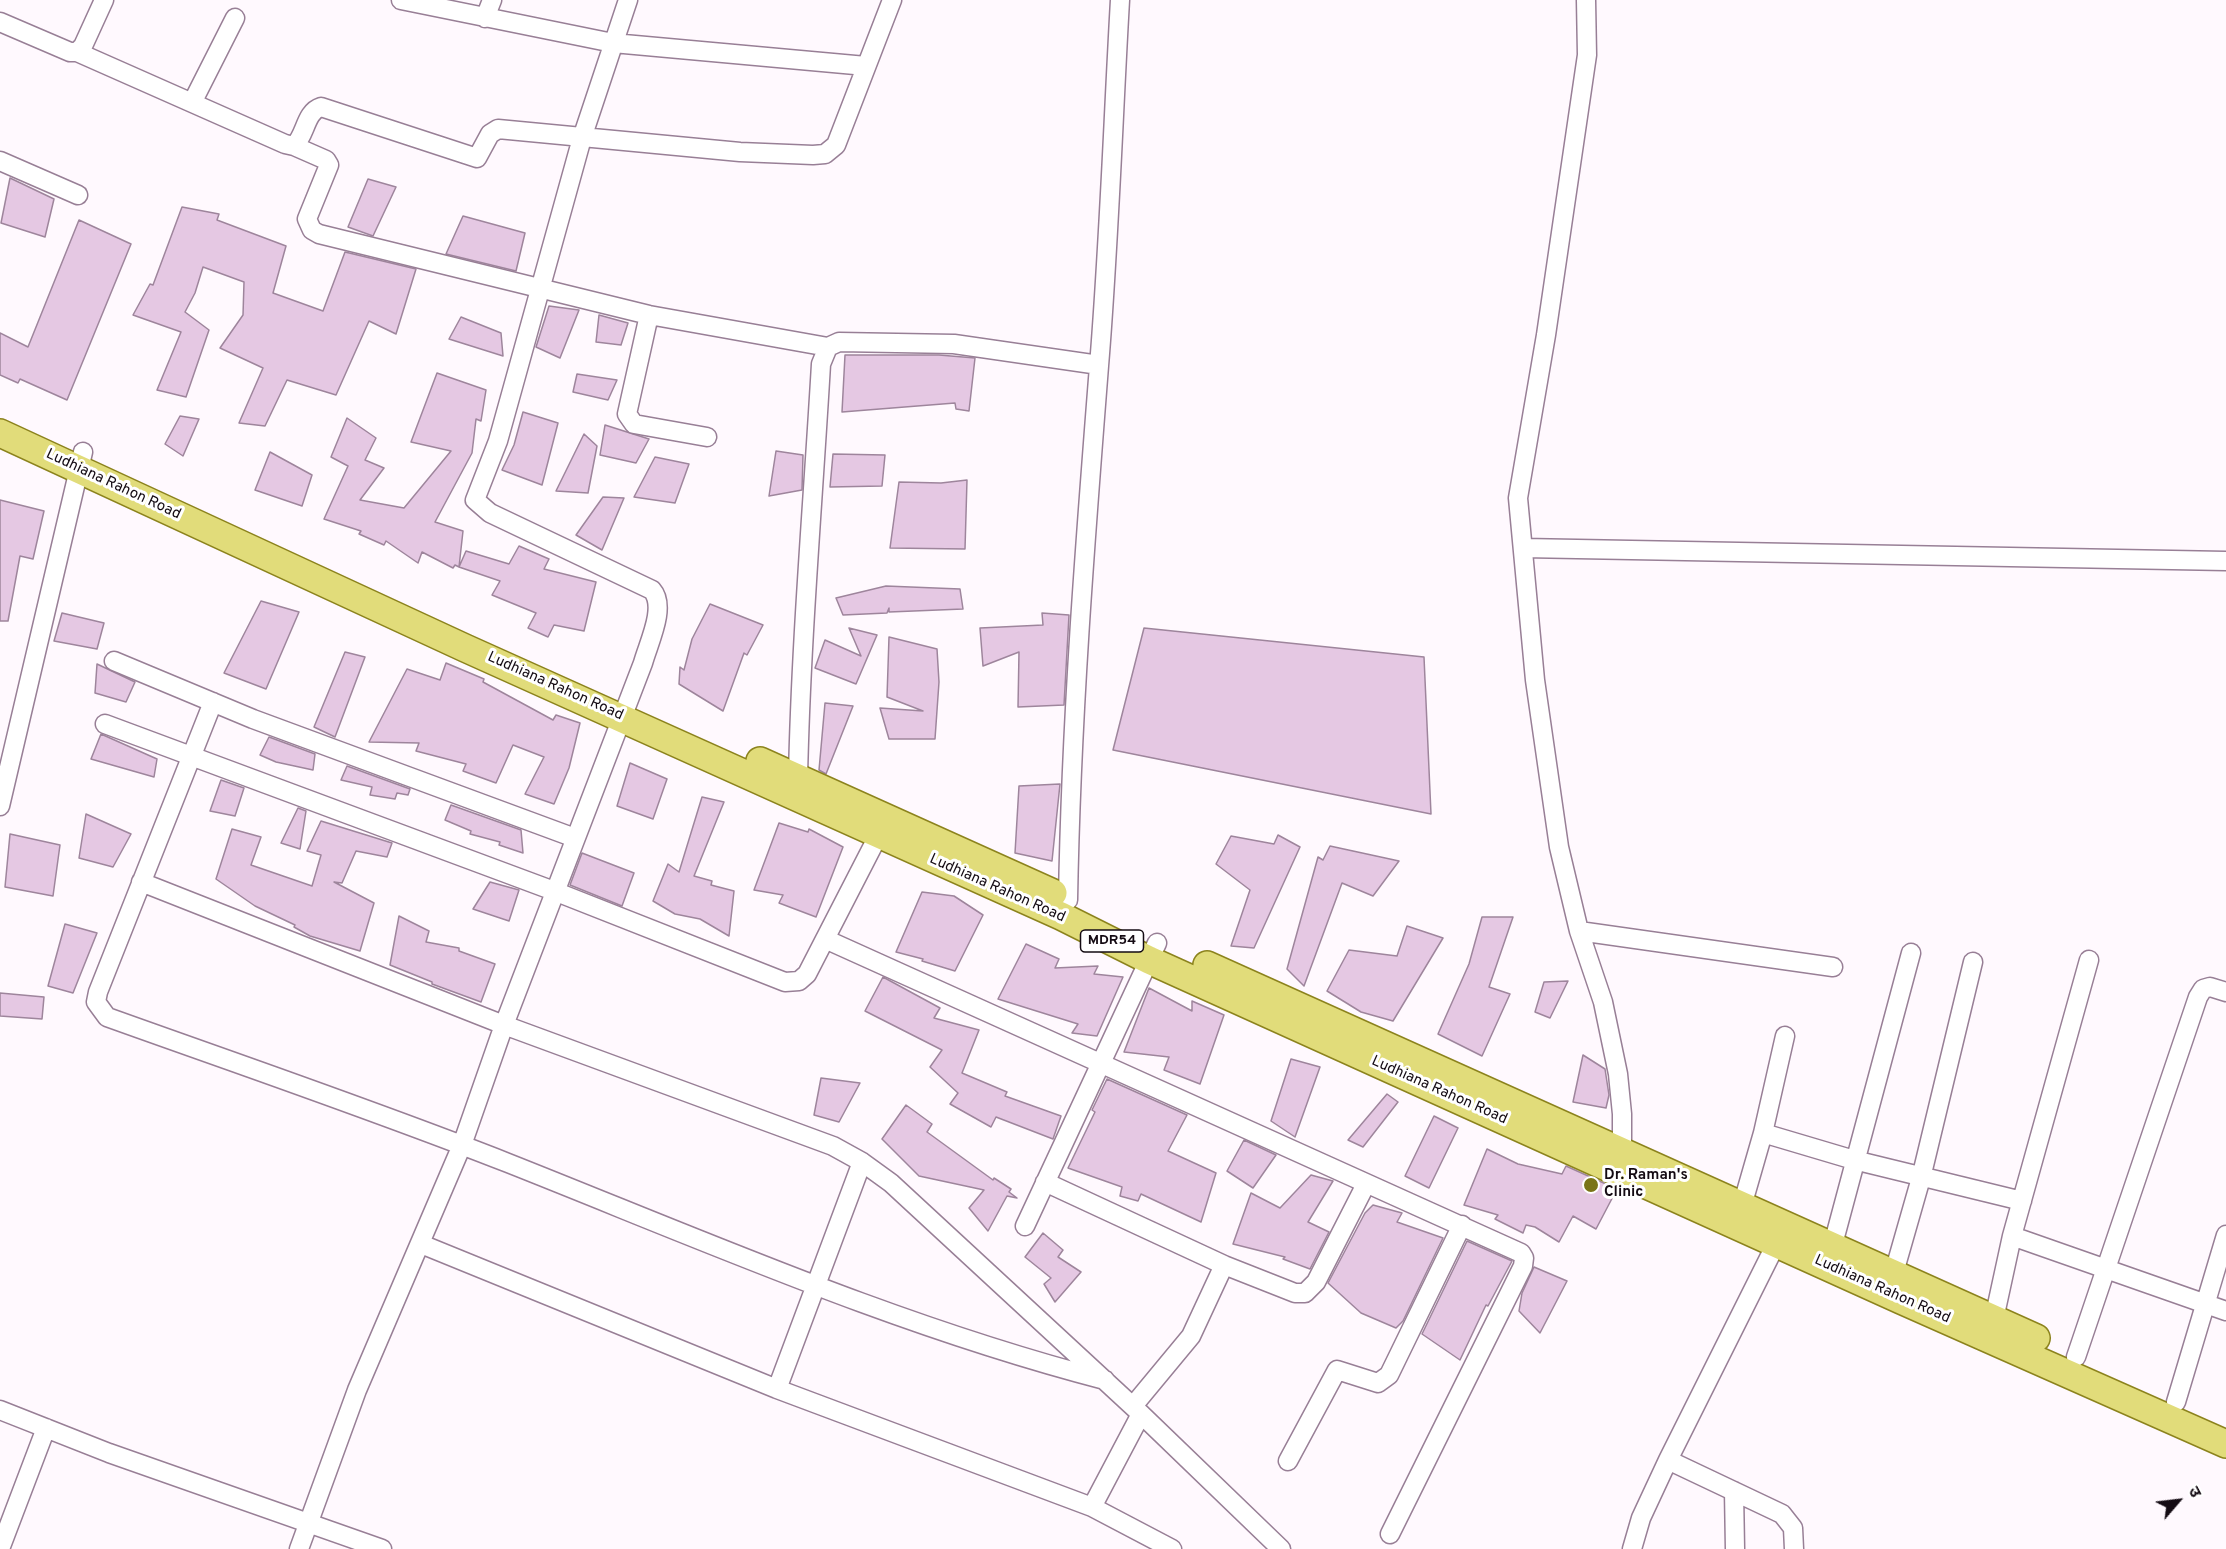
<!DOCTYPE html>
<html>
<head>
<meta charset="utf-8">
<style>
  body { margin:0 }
  #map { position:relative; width:2226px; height:1549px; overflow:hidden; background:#fff9fe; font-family:Overpass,"Noto Sans Devanagari",sans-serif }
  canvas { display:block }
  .north { position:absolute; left:2148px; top:1471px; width:60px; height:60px; -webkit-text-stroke:4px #fff; paint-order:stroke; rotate:62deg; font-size:16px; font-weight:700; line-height:24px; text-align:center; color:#140b13 }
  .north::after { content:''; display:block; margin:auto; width:21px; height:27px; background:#140b13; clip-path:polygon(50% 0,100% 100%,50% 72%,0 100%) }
</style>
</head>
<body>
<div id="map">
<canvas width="2226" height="1549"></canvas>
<div class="north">उ</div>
</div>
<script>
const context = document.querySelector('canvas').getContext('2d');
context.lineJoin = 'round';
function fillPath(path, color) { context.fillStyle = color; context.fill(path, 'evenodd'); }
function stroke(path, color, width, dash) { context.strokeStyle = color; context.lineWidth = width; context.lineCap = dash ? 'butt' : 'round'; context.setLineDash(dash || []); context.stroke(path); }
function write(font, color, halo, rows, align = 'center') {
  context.font = font + ' Overpass,sans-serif'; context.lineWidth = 6; context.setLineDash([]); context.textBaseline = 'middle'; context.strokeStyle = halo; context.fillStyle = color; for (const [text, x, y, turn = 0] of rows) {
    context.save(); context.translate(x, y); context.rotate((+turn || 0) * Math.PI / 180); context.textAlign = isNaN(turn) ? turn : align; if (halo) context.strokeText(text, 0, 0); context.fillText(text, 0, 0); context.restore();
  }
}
const building = new Path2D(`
  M 10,178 L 54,199 L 45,237 L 1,223 Z
  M 368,179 L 396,187 L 373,236 L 348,227 Z
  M 182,207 L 219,214 L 217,220 L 286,246 L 273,293 L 323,311 L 345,252 L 416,269 L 396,334 L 369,321 L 336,395 L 287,380 L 265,426 L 239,423 L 263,368 L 220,348 L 243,315 L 244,282 L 203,267 L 195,293 L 185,312 L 209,330 L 186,397 L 157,390 L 181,332 L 133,315 L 150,284 L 153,285 Z
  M 463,216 L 525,233 L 516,271 L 446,254 Z
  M 79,220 L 131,244 L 67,400 L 20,379 L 18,383 L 0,375 L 0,333 L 28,347 Z
  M 549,306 L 579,310 L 560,358 L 536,347 Z
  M 599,315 L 628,323 L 621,345 L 596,342 Z
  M 461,317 L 501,333 L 503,356 L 449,339 Z
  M 845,355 L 939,355 L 975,358 L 969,411 L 956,409 L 955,403 L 842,412 Z
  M 437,373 L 486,390 L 481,421 L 476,419 L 472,453 L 435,522 L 463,531 L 459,567 L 455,565 L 453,568 L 422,552 L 418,563 L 386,541 L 384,545 L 359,534 L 361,531 L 324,519 L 348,466 L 331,457 L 347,418 L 376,438 L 365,460 L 384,468 L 360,500 L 404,508 L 451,451 L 411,442 Z
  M 577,374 L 617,380 L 608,400 L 573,392 Z
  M 523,412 L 558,423 L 542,485 L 502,470 L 514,445 Z
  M 180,416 L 199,419 L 183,456 L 165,444 Z
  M 605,425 L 649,439 L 636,463 L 600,455 Z
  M 584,434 L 597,446 L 588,493 L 556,491 Z
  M 776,451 L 803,455 L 802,490 L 769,496 Z
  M 270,452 L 312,475 L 302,506 L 255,490 Z
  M 833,454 L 885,455 L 882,486 L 830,487 Z
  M 655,457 L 689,464 L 675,503 L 634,497 Z
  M 967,480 L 965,549 L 890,548 L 899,482 L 941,483 Z
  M 603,497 L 624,498 L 602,550 L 576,535 Z
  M 0,500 L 44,511 L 33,559 L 20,556 L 8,621 L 0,621 Z
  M 519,546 L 549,559 L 544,569 L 596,582 L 584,631 L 554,625 L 548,637 L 528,628 L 536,613 L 492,595 L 500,581 L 459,567 L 466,551 L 509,564 Z
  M 886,586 L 960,589 L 963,609 L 889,612 L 889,608 L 887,613 L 843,615 L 836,598 Z
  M 261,601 L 299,612 L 266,689 L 224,673 Z
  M 710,604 L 763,625 L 747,655 L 744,653 L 723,711 L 679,684 L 680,667 L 684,670 L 692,639 Z
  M 62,613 L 104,623 L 97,649 L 54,641 Z
  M 1042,613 L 1069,615 L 1064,705 L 1018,707 L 1019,652 L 983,666 L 980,628 L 1043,625 Z
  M 849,628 L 877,635 L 856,684 L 815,668 L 825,640 L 861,656 Z
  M 1144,628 L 1424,657 L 1431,814 L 1113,750 Z
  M 889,637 L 937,649 L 939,682 L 935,739 L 889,739 L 880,708 L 923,711 L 887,697 Z
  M 345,652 L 365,657 L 335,737 L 314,727 Z
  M 446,663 L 484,679 L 483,682 L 553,720 L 556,715 L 580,723 L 569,768 L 554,804 L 525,794 L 544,757 L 513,745 L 496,783 L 463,771 L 466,764 L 416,751 L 419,743 L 369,742 L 407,669 L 440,680 Z
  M 97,664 L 135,682 L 126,702 L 95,693 Z
  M 825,703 L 853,706 L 826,774 L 819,770 Z
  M 101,734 L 157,759 L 154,777 L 91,759 Z
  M 269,737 L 315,754 L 313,770 L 276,762 L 260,755 Z
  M 630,763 L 667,779 L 653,819 L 617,806 Z
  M 347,766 L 410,789 L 408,795 L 397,793 L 395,799 L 370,795 L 372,787 L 341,780 Z
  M 221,780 L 244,788 L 235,816 L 210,811 Z
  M 1060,784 L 1052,861 L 1015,853 L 1019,786 Z
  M 702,797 L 724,802 L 694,876 L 712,881 L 711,885 L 734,891 L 729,936 L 700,919 L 675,914 L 653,901 L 668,864 L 679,872 Z
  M 451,805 L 521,830 L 523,853 L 499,845 L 500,842 L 470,834 L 471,831 L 445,820 Z
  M 298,808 L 306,811 L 300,849 L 281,843 Z
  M 86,814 L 131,834 L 113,867 L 79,858 Z
  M 321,821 L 392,843 L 387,857 L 356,851 L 342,883 L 334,882 L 374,903 L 360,951 L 310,936 L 294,927 L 295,925 L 255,906 L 216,879 L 232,829 L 261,837 L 251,865 L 312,886 L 321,855 L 307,851 Z
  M 779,823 L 808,832 L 809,829 L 843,847 L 816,917 L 779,903 L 783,895 L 754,890 Z
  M 10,834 L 60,845 L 53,896 L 5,887 Z
  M 1278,835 L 1300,847 L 1254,948 L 1231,946 L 1250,890 L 1216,864 L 1231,836 L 1274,844 Z
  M 1330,846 L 1399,861 L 1373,896 L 1342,883 L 1304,986 L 1287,969 L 1318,857 L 1323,860 Z
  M 582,853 L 634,873 L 622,906 L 570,885 Z
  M 490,882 L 519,890 L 509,921 L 473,909 Z
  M 922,892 L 954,896 L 983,915 L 955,971 L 922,961 L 923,959 L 896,952 Z
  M 399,916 L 429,931 L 426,942 L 459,948 L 459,951 L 495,964 L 481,1002 L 432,984 L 432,982 L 390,965 Z
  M 1482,917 L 1513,917 L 1489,987 L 1510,994 L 1482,1056 L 1438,1034 L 1469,964 Z
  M 65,924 L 97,933 L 73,993 L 48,986 Z
  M 1407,926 L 1443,938 L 1393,1021 L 1361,1012 L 1327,991 L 1349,950 L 1397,956 Z
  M 1026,944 L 1059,959 L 1055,968 L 1098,966 L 1094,974 L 1123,977 L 1097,1036 L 1072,1033 L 1078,1024 L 998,999 Z
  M 883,977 L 940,1008 L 934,1018 L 979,1030 L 962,1073 L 1007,1092 L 1005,1096 L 1061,1116 L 1053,1139 L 996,1117 L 991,1127 L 950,1104 L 958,1093 L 930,1067 L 942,1050 L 865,1011 Z
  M 1568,981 L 1550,1018 L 1535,1012 L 1544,982 Z
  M 1149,988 L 1192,1011 L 1192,1001 L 1224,1015 L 1200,1084 L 1164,1070 L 1169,1057 L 1124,1052 Z
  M 0,993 L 44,997 L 42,1019 L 0,1016 Z
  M 1583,1055 L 1605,1069 L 1609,1095 L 1606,1108 L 1573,1102 Z
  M 1291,1059 L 1320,1067 L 1295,1137 L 1271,1121 Z
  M 821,1078 L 860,1083 L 839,1122 L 814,1115 Z
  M 1107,1079 L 1187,1115 L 1168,1151 L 1216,1173 L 1201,1222 L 1141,1194 L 1138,1201 L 1120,1196 L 1122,1187 L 1068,1168 L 1095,1112 L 1092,1110 Z
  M 1387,1094 L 1398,1102 L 1363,1147 L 1348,1140 Z
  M 906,1105 L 932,1124 L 927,1132 L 993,1180 L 994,1178 L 1011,1189 L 1009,1192 L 1017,1198 L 1007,1196 L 988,1231 L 969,1208 L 984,1190 L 919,1176 L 882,1139 Z
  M 1434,1116 L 1458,1128 L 1429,1188 L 1405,1176 Z
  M 1244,1140 L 1276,1155 L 1253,1188 L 1227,1171 Z
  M 1487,1149 L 1518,1164 L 1562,1174 L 1566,1166 L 1617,1189 L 1596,1229 L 1573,1216 L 1559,1242 L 1535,1227 L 1526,1225 L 1523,1233 L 1495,1219 L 1498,1215 L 1464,1205 Z
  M 1311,1175 L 1333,1181 L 1308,1222 L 1329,1232 L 1310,1269 L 1283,1259 L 1285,1257 L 1233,1244 L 1251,1193 L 1280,1208 Z
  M 1373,1205 L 1402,1213 L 1397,1222 L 1443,1238 L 1403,1321 L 1396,1328 L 1361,1313 L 1328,1283 L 1365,1213 Z
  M 1043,1233 L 1063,1250 L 1058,1257 L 1081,1272 L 1055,1302 L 1044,1284 L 1051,1278 L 1025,1257 Z
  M 1467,1241 L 1512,1261 L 1488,1306 L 1486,1305 L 1460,1360 L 1422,1334 Z
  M 1534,1267 L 1567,1281 L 1540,1333 L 1519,1311 L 1522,1293 Z`);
fillPath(building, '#e5c8e3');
stroke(building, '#9e859c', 1.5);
const minor = new Path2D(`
  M 401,0 L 613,43 L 866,66
  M 1586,0 L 1587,55 L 1546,335 L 1518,498 L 1535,680 L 1559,847 L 1579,931 L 1603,1002 L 1618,1074 L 1622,1114 L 1622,1151 L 1619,1161
  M 485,18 L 492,0
  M 0,22 L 70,52 L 77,52 L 83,46 L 104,0
  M 77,52 L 285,144 L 294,146 C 306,135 305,112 321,107 L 477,158 L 490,134 L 498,129 L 740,152 L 813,155 L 825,154 L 836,145 L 892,0
  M 193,101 L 235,18
  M 294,146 L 326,160 L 329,165 L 307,219 L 312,230 L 319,234 L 649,315 L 828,347
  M 0,161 L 78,195
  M 649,315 L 627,414 L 634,424 L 707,437
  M 1523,548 L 2226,561
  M 114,661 L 253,719 L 575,838
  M 213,702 L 98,992 L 96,1002 L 107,1017 C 241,1065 376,1111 508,1163 C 705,1241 900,1327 1105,1380
  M 105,724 L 554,891 L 785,982 L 799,981 L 807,974 L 878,836
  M 798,777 C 801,639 813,502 821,364 L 828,347 L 839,342 L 954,344 L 1099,365
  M 0,806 L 83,452
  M 141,882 L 504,1025 L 833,1146 L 862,1162 L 891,1183 L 1141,1414 L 1281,1549
  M 1068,900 C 1071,722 1085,544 1099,366 C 1109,245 1113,122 1120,0
  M 1579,931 L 1833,967
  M 825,939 L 1521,1253 L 1524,1258 L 1523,1266 L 1390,1534
  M 1763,1133 L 1854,1160 L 2022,1201
  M 1045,1182 L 1224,1265 L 1295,1293 L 1305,1293 L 1316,1282 L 1366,1184
  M 1742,1206 L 1763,1133 L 1785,1036
  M 1025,1226 L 1157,943
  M 2012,1236 L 2226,1311
  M 421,1244 L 777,1389 L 1092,1507 L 1172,1549
  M 1832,1248 L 1911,953
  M 1893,1276 L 1921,1178 L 1973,962
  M 1994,1319 L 2012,1236 L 2089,960
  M 2076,1357 L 2198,997 L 2203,989 L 2210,987 L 2226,992
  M 777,1389 L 862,1162
  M 2176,1402 L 2226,1235
  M 1133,1406 L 1191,1336 L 1224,1265
  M 0,1410 L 109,1453 L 382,1549
  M 1668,1460 L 1782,1514 L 1793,1528 L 1794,1549
  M 1288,1461 L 1337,1370 L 1378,1383 L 1389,1375 L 1462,1225
  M 1734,1491 L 1735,1549
  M 1092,1507 L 1141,1414
  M 0,1549 L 46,1428
  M 299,1549 L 357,1390 L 462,1145 L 504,1025 L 643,663 C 648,644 667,607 652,590 L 490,513 L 475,500 L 498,441 L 582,138 L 628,0
  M 1632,1549 L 1641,1518 L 1668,1460 L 1781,1234`);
const primary = new Path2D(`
  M 0,433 L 465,648 L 1061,916 L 1149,960 L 1901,1300 L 2226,1444
  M 760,761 L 1053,893
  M 1207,965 L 2036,1338`);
stroke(minor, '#987f96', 21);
stroke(primary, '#8c831d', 30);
stroke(minor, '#fff', 18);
stroke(primary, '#e1dc7a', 27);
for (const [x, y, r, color] of [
  [1591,1185,8,"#797417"]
]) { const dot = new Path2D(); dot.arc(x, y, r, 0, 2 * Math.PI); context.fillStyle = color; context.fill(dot); stroke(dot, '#fff', 2); }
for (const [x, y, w] of [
  [1112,941,63]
]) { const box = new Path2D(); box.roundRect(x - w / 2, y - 11, w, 22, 4.5); context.fillStyle = '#fff'; context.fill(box); stroke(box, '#140b13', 1.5); }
write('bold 14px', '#140b13', null, [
  ["MDR54",1112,941]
]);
write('15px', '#140b13', '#fff', [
  ["Ludhiana Rahon Road",113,485,25],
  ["Ludhiana Rahon Road",555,687,24],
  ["Ludhiana Rahon Road",997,889,24],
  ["Ludhiana Rahon Road",1439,1091,24],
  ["Ludhiana Rahon Road",1882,1290,24]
]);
write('bold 15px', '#140b13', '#fff', [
  ["Dr. Raman's",1604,1176],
  ["Clinic",1604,1193]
], 'left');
</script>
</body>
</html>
